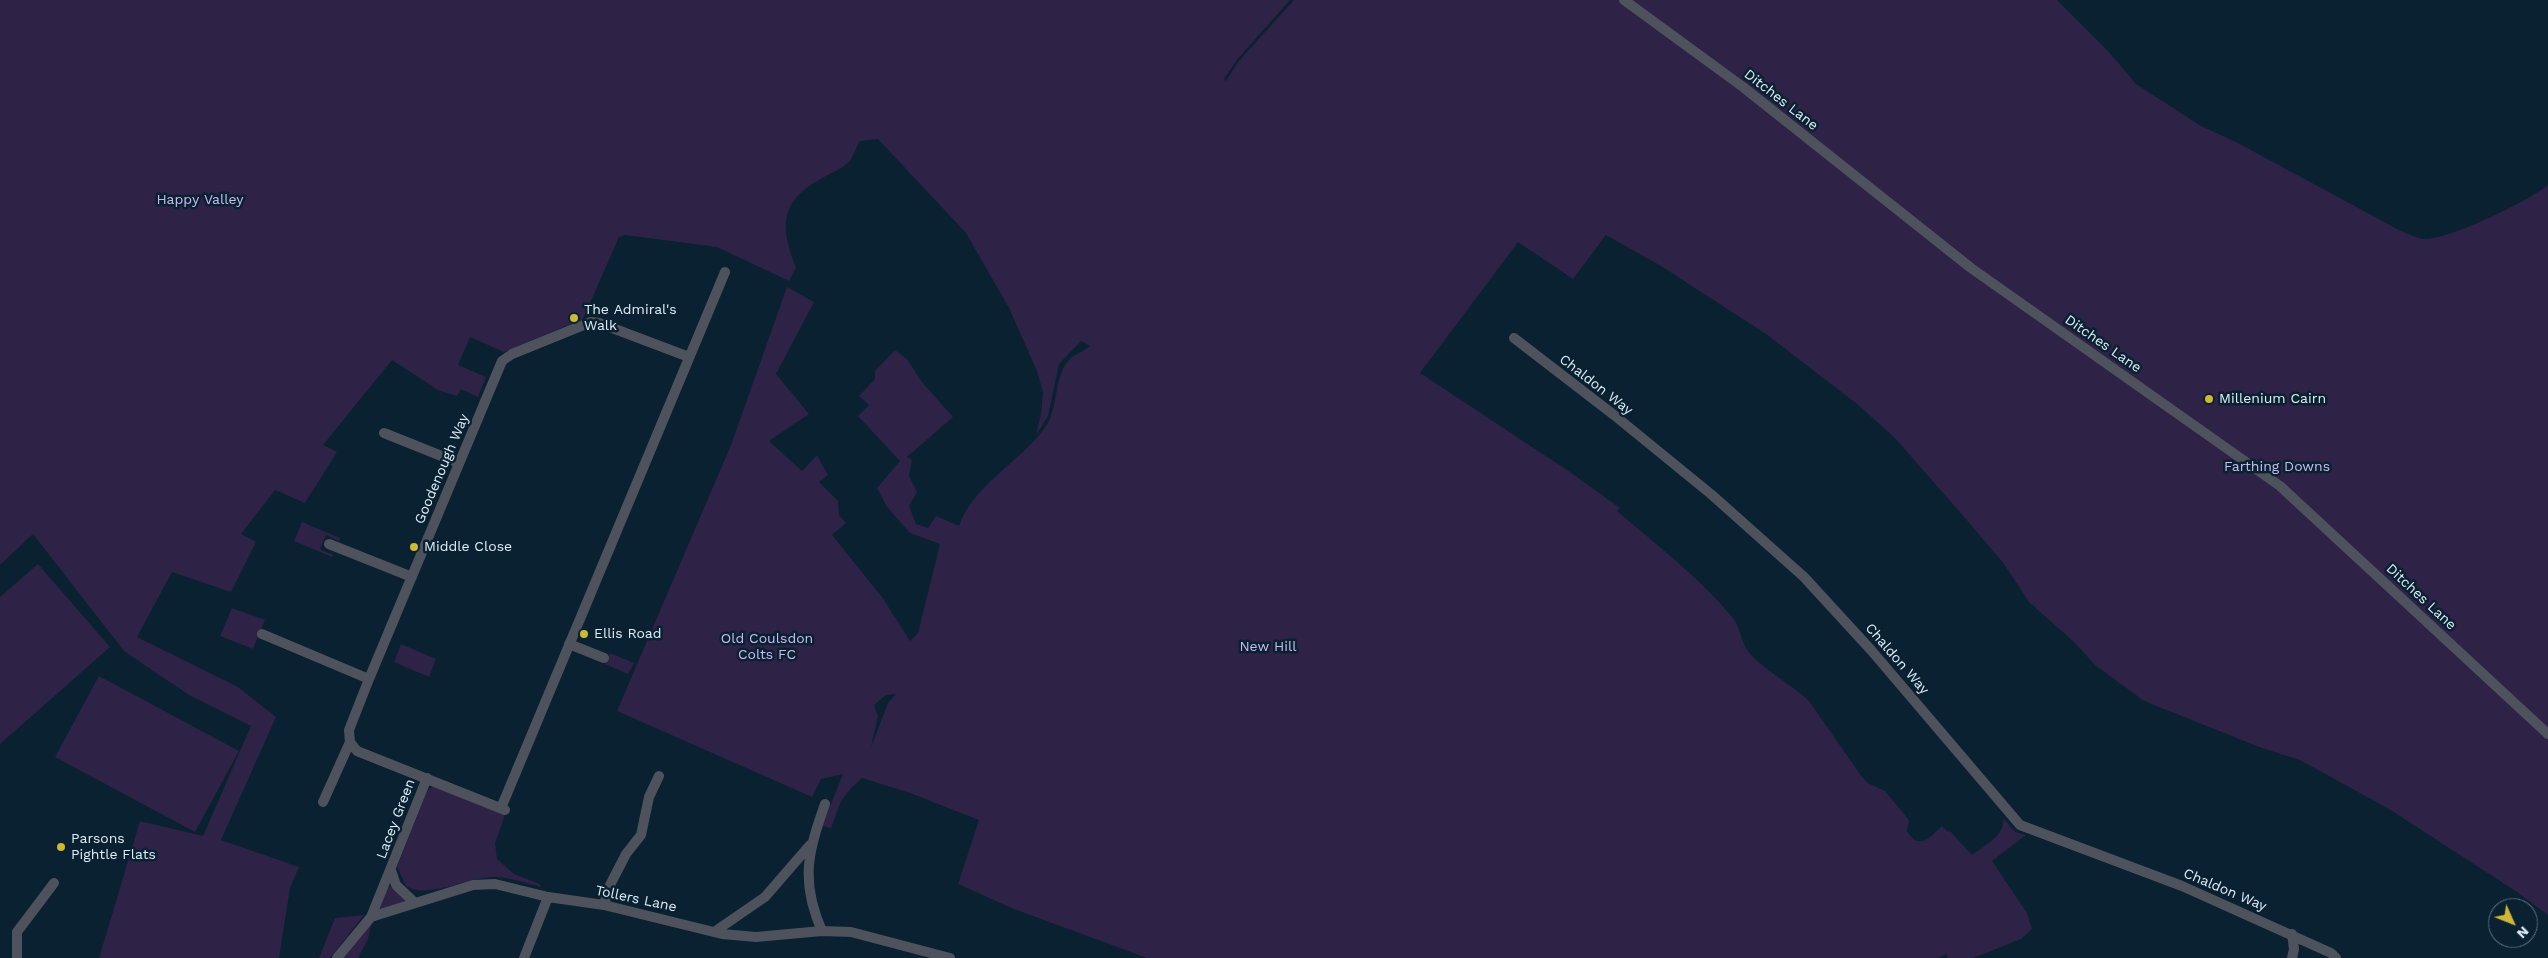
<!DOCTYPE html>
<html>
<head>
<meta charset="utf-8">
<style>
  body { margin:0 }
  #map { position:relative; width:2548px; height:958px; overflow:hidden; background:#092131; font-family:"Work Sans",sans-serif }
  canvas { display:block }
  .north { position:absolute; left:2488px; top:898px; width:50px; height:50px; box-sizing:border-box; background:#092131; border:1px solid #5f7381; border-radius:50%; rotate:134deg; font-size:14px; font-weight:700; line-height:20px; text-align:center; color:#dfedf8 }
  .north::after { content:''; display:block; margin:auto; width:18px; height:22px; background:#d0b837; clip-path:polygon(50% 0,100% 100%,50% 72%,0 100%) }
</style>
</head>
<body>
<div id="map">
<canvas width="2548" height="958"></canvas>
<div class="north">N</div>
</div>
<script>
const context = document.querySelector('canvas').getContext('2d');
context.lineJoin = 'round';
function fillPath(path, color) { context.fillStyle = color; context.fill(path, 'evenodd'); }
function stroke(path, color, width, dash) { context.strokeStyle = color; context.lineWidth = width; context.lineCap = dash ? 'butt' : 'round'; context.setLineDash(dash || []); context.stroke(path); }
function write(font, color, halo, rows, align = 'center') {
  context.font = font + ' "Work Sans",sans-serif'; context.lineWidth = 5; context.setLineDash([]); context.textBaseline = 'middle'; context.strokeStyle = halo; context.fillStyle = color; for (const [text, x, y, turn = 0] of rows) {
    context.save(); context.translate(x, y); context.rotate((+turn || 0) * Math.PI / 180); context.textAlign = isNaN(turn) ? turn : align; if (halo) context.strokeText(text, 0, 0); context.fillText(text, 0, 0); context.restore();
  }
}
fillPath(new Path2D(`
  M 0,0 L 1290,0 L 1236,61 L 1224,79 L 1226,81 L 1238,62 L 1294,0 L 2057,0 L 2109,52 L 2136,84 L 2201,126 L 2236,142 L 2399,230 C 2406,233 2416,238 2424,239 C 2448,240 2529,201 2548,185 L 2548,915 L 2517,892 L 2389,809 L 2300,760 L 2262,748 L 2144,701 L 2095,665 L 2074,642 L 2029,602 L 2004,564 L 1965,518 L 1894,437 L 1857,404 L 1766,334 L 1661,266 L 1606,235 L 1573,279 L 1518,242 L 1420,373 L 1570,472 L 1620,508 L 1617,511 C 1657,545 1700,578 1733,618 C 1740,627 1741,640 1747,650 C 1760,668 1793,685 1809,701 L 1862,777 L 1868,783 L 1885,791 L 1909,820 L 1907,831 C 1919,851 1929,838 1942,826 L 1948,832 L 1950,831 L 1972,855 C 1984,846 2006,835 2003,818 L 2015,832 L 2026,835 L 1992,861 L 2027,913 L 2032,929 L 2021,939 L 1973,958 L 1948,958 L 1946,954 L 1938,958 L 1147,958 L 1014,909 L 958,884 L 979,820 L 910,793 L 862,778 L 852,787 L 841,801 L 831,828 L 822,826 L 843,774 L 821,779 L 812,797 L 617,711 L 731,445 L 787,287 L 814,302 L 776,374 L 809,414 L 769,441 L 802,471 L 817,455 L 828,475 L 819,482 L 838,501 L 839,515 L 846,523 L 832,535 L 882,597 L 910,641 L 918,633 L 940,544 L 910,533 L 887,507 L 877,488 L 900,461 L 858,416 L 869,405 L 859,396 L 875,379 L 875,371 L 895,350 L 907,359 L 921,381 L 953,417 L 907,457 L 912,460 L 909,476 L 917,492 L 909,506 L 916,524 L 928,528 L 936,516 L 959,526 C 973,485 1019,463 1044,429 C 1060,409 1052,375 1071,358 C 1075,354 1083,352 1090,346 L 1081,341 L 1059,364 L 1048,416 L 1036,435 L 1041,414 L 1043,392 L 1037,371 L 1009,308 L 966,233 L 878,139 L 860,141 C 856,147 854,156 849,162 C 842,169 828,174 819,180 C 778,203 781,229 796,268 L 789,281 L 717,247 L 625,235 L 619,237 L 583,319 L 504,352 L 470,337 L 458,365 L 486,377 L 478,397 L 461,389 L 457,396 L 438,390 L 392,360 L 323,445 L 337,452 L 305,503 L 275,490 L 241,534 L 256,542 L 231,592 L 172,572 L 137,637 L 238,687 L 276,717 L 221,840 L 299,867 L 290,888 L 279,958 L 99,958 L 140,821 L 203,836 L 251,726 L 189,695 L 124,651 L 33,534 L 0,565 ZM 896,694 L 888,703 L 871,747 L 878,716 L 874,705 L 886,695 Z
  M 302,522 L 340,538 L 339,541 L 326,535 L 320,549 L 333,555 L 332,557 L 294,541 Z
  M 38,564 L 110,647 L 0,744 L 0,597 Z
  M 232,608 L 265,620 L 253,649 L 220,636 Z
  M 401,644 L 436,659 L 429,677 L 394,662 Z
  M 610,653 L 634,663 L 628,674 L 605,664 Z
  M 99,676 L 239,751 L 195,832 L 55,757 Z
  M 433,786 L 438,786 L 505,815 L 495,843 L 497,859 L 514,874 L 540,884 L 541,887 C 526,883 511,878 496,877 C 469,876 428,900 406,886 L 397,867 L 427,791 Z
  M 389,886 L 405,899 L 404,902 L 382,909 L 380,907 Z
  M 364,915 L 330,958 L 319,958 L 335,918 Z
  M 372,921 L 368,939 L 358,958 L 341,958 Z`), '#2e2247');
stroke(new Path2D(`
  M 1624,0 L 1743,87 L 1971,268 L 2280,486 L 2548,734
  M 1514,338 L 1614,415 L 1712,495 L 1804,577 L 1871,650 L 2020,825 L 2182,886 L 2331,953 L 2336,958
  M 384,433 L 459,463
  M 329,544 L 412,577
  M 262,634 L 369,679
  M 569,644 L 604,658
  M 350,742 L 357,751 L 505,810
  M 323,802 L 350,742 L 349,730 L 369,679 L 502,361 L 512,354 L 591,322 L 599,323 L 689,357
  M 501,808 L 725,272
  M 391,870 L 396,885 L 415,903
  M 604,905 L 609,887 L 626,854 L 641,835 L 649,797 L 659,776
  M 371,917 L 427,778
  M 822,931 C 800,881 808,852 825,804
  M 714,932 L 765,897 L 810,845
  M 17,958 L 17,932 L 54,883
  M 337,958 L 371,917 L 473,885 L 495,884 L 548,897 L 604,905 L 722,934 L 756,937 L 822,931 L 851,932 L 950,958
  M 524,958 L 548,897
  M 2292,958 L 2294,949 L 2292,934`), '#4e525d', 10);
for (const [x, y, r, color] of [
  [574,318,5,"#d0b837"],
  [2209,399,5,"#d0b837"],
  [414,547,5,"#d0b837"],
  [584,634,5,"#d0b837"],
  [61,847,5,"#d0b837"]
]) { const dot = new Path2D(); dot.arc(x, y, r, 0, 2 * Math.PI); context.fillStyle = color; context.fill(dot); stroke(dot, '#092131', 2); }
write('14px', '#dfedf8', '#092131', [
  ["Ditches Lane",1781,100,38],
  ["Ditches Lane",2103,344,35],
  ["Chaldon Way",1596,385,38],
  ["Goodenough Way",442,469,-67],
  ["Ditches Lane",2421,597,43],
  ["Chaldon Way",1897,659,49],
  ["Lacey Green",396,819,-69],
  ["Chaldon Way",2225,890,23],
  ["Tollers Lane",636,899,12]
]);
write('14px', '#cbbbf5', '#092131', [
  ["Happy Valley",200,200],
  ["Farthing Downs",2277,467],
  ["Old Coulsdon",767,639],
  ["Colts FC",767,655],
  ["New Hill",1268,647]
]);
write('14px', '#dfedf8', '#092131', [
  ["The Admiral's",584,310],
  ["Walk",584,326],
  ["Millenium Cairn",2219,399],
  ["Middle Close",424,547],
  ["Ellis Road",594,634],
  ["Parsons",71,839],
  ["Pightle Flats",71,855]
], 'left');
</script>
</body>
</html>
